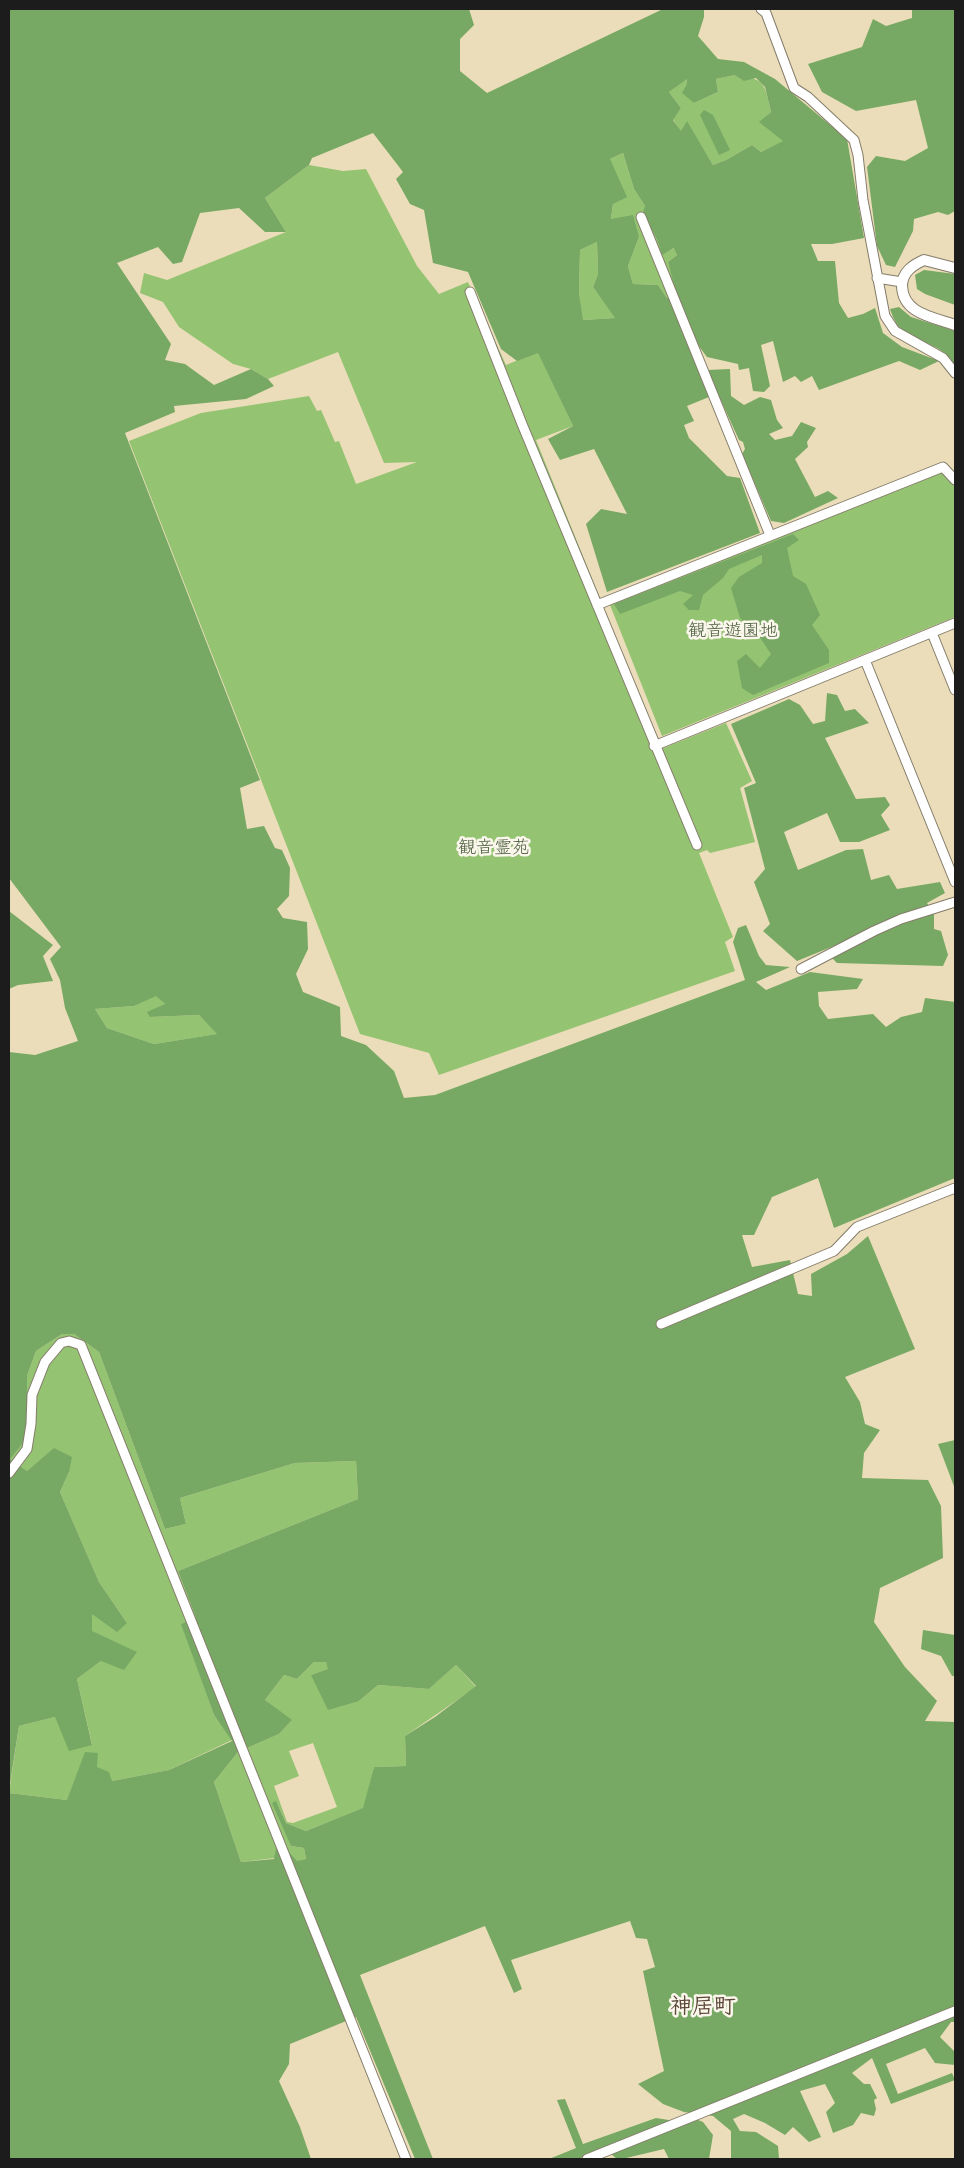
<!DOCTYPE html>
<html>
<head>
<meta charset="utf-8">
<style>
  body { margin:0 }
  #map { position:relative; width:964px; height:2168px; overflow:hidden; background:#ebddb9; font-family:Itim,sans-serif }
  canvas { display:block }
  .frame { position:absolute; inset:0; border:10px solid #1c1c1c; pointer-events:none }
</style>
</head>
<body>
<div id="map">
<canvas width="964" height="2168"></canvas>
<div class="frame"></div>
</div>
<script>
const context = document.querySelector('canvas').getContext('2d');
context.lineJoin = 'round';
function fillPath(path, color) { context.fillStyle = color; context.fill(path, 'evenodd'); }
function stroke(path, color, width, dash) { context.strokeStyle = color; context.lineWidth = width; context.lineCap = dash ? 'butt' : 'round'; context.setLineDash(dash || []); context.stroke(path); }
function write(font, color, halo, rows, align = 'center') {
  context.font = font + ' Itim,"Klee One",sans-serif'; context.lineWidth = 5; context.setLineDash([]); context.textBaseline = 'middle'; context.strokeStyle = halo; context.fillStyle = color; for (const [text, x, y, turn = 0] of rows) {
    context.save(); context.translate(x, y); context.rotate((+turn || 0) * Math.PI / 180); context.textAlign = isNaN(turn) ? turn : align; if (halo) context.strokeText(text, 0, 0); context.fillText(text, 0, 0); context.restore();
  }
}
fillPath(new Path2D(`
  M 735,75 C 766,79 764,83 771,112 L 760,122 L 784,141 L 761,152 L 752,145 L 726,160 L 713,165 L 687,122 L 681,132 L 673,119 L 681,108 L 669,92 L 687,78 L 686,86 L 694,103 L 718,92 L 716,79 Z
  M 623,153 L 634,189 L 645,206 L 648,223 L 657,240 L 662,254 L 675,248 L 677,255 L 668,262 L 677,293 L 667,298 L 658,285 L 633,284 L 628,266 L 639,237 L 611,220 L 613,204 L 610,159 Z
  M 309,165 L 343,171 L 366,169 L 417,266 L 439,294 L 468,282 L 506,365 L 538,352 L 573,426 L 536,440 L 661,749 L 726,723 L 752,781 L 740,788 L 755,842 L 710,853 L 707,850 L 699,853 L 733,937 L 725,942 L 735,971 L 439,1075 L 429,1053 L 360,1034 L 129,441 L 201,413 L 309,396 L 317,411 L 321,410 L 335,442 L 339,441 L 356,484 L 417,462 L 384,463 L 338,352 L 268,379 L 251,369 L 233,364 L 179,327 L 163,302 L 140,293 L 144,273 L 167,280 L 286,232 L 265,198 Z
  M 597,242 L 598,274 L 593,287 L 616,318 L 582,320 L 579,293 L 580,250 Z
  M 942,471 L 955,486 L 955,617 L 662,736 L 610,605 Z
  M 156,995 L 165,1004 L 150,1017 L 199,1015 L 218,1034 L 154,1044 L 107,1028 L 95,1009 L 134,1006 Z
  M 62,1334 L 74,1334 L 99,1352 L 165,1529 L 186,1524 L 180,1498 L 295,1463 L 356,1461 L 358,1499 L 178,1571 L 196,1618 L 182,1624 L 214,1715 L 232,1740 L 169,1770 L 112,1781 L 67,1800 L 9,1793 L 19,1726 L 55,1717 L 92,1744 L 77,1679 L 101,1661 L 92,1631 L 92,1613 L 127,1623 L 99,1582 L 60,1492 L 69,1472 L 54,1449 L 27,1471 L 9,1459 L 27,1438 L 27,1376 L 36,1351 Z
  M 314,1662 L 326,1662 L 329,1669 L 311,1675 L 359,1701 L 378,1685 L 429,1689 L 456,1665 L 476,1687 L 405,1736 L 406,1766 L 374,1767 L 364,1808 L 306,1831 L 286,1823 L 276,1801 L 291,1846 L 304,1848 L 306,1859 L 297,1862 L 275,1858 L 241,1862 L 214,1782 L 238,1752 L 279,1734 L 291,1721 L 265,1700 L 284,1675 L 297,1679 ZM 313,1743 L 337,1807 L 293,1823 L 287,1822 L 274,1786 L 299,1776 L 289,1751 Z`), '#94c372');
fillPath(new Path2D(`
  M 9,9 L 469,9 L 474,25 L 460,39 L 460,71 L 487,93 L 663,9 L 704,9 L 704,17 L 698,36 L 718,59 L 744,62 L 775,79 L 847,139 L 864,238 L 832,244 L 811,244 L 818,261 L 835,261 L 839,303 L 848,318 L 863,314 L 875,308 L 883,333 L 902,347 L 939,361 L 920,370 L 899,361 L 819,390 L 812,376 L 801,382 L 795,376 L 783,382 L 773,341 L 761,345 L 770,386 L 764,392 L 753,391 L 749,368 L 739,370 L 738,364 L 707,357 L 695,341 L 709,397 L 687,406 L 694,421 L 684,425 L 689,438 L 727,476 L 740,478 L 760,533 L 607,592 L 586,524 L 601,509 L 627,514 L 594,449 L 560,460 L 548,439 L 573,426 L 538,353 L 517,361 L 501,349 L 468,272 L 433,263 L 424,210 L 410,204 L 396,179 L 403,172 L 373,133 L 312,158 L 309,165 L 265,198 L 286,232 L 265,232 L 239,208 L 200,213 L 182,262 L 173,264 L 158,247 L 117,263 L 171,344 L 165,360 L 185,364 L 214,385 L 251,369 L 268,379 L 274,386 L 246,399 L 174,406 L 175,412 L 125,433 L 260,780 L 240,788 L 247,829 L 264,826 L 275,848 L 282,850 L 290,868 L 289,896 L 277,909 L 283,918 L 307,922 L 308,949 L 296,974 L 303,992 L 340,1007 L 341,1036 L 366,1045 L 394,1071 L 404,1098 L 435,1095 L 745,980 L 733,942 L 738,928 L 746,925 L 759,956 L 766,965 L 790,967 L 756,982 L 766,990 L 810,972 L 863,979 L 857,989 L 818,992 L 819,1006 L 828,1019 L 873,1014 L 886,1027 L 901,1017 L 922,1012 L 925,998 L 955,1002 L 955,1178 L 834,1228 L 818,1178 L 772,1197 L 754,1235 L 742,1235 L 752,1267 L 790,1260 L 798,1294 L 812,1296 L 811,1274 L 847,1254 L 868,1236 L 915,1349 L 845,1377 L 860,1402 L 865,1424 L 880,1430 L 864,1453 L 862,1478 L 928,1480 L 941,1506 L 943,1558 L 880,1588 L 874,1622 L 905,1667 L 937,1701 L 925,1721 L 955,1722 L 955,2006 L 951,2008 L 955,2014 L 955,2022 L 951,2022 L 940,2037 L 955,2052 L 955,2065 L 935,2063 L 925,2048 L 886,2064 L 898,2094 L 952,2073 L 955,2080 L 891,2104 L 872,2058 L 852,2073 L 864,2084 L 870,2084 L 877,2098 L 874,2100 L 876,2109 L 874,2116 L 861,2113 L 853,2125 L 833,2133 L 826,2112 L 835,2103 L 825,2084 L 800,2091 L 821,2137 L 809,2142 L 793,2127 L 785,2135 L 765,2123 L 744,2114 L 733,2119 L 740,2131 L 756,2132 L 778,2146 L 779,2159 L 731,2159 L 731,2131 L 713,2116 L 684,2112 L 663,2104 L 638,2084 L 664,2071 L 643,1971 L 655,1967 L 647,1939 L 636,1938 L 630,1921 L 511,1960 L 522,1989 L 514,1993 L 485,1926 L 360,1975 L 433,2159 L 415,2159 L 356,2017 L 290,2044 L 289,2064 L 279,2081 L 300,2127 L 311,2159 L 9,2159 L 9,1793 L 67,1800 L 85,1752 L 98,1753 L 97,1767 L 109,1772 L 112,1781 L 169,1770 L 232,1741 L 214,1715 L 181,1624 L 196,1618 L 178,1571 L 358,1499 L 356,1461 L 295,1463 L 180,1498 L 186,1524 L 165,1529 L 99,1352 L 74,1334 L 62,1334 L 36,1351 L 27,1376 L 27,1438 L 10,1459 L 27,1471 L 54,1448 L 72,1457 L 69,1472 L 60,1492 L 99,1582 L 127,1623 L 117,1632 L 92,1614 L 92,1631 L 137,1652 L 124,1670 L 101,1661 L 77,1679 L 92,1745 L 69,1751 L 55,1717 L 19,1726 L 9,1790 L 9,1052 L 35,1055 L 78,1041 L 65,1008 L 60,980 L 50,959 L 61,947 L 9,878 ZM 735,75 L 744,81 L 756,78 L 765,87 L 771,112 L 759,122 L 783,141 L 761,152 L 752,145 L 726,160 L 713,165 L 687,121 L 681,131 L 673,120 L 681,108 L 669,92 L 687,79 L 686,86 L 682,93 L 694,103 L 718,92 L 716,79 ZM 623,153 L 634,189 L 645,206 L 643,213 L 657,240 L 662,255 L 674,248 L 677,255 L 668,262 L 676,293 L 667,298 L 658,285 L 633,284 L 628,266 L 639,237 L 633,215 L 611,219 L 613,204 L 627,197 L 610,159 ZM 597,242 L 598,274 L 593,287 L 615,318 L 583,320 L 579,293 L 580,250 ZM 156,996 L 165,1004 L 147,1012 L 150,1017 L 199,1015 L 217,1034 L 154,1044 L 107,1028 L 95,1009 L 134,1006 ZM 314,1662 L 326,1662 L 328,1669 L 311,1675 L 328,1710 L 359,1701 L 378,1685 L 429,1689 L 456,1665 L 476,1686 L 435,1717 L 405,1736 L 406,1766 L 374,1767 L 363,1808 L 306,1831 L 286,1823 L 276,1801 L 272,1803 L 291,1846 L 304,1848 L 306,1859 L 297,1861 L 283,1846 L 276,1848 L 274,1859 L 241,1862 L 214,1782 L 238,1752 L 279,1734 L 292,1720 L 265,1700 L 284,1675 L 297,1679 Z
  M 912,9 L 955,9 L 955,211 L 948,215 L 938,212 L 914,219 L 913,231 L 895,267 L 886,265 L 877,246 L 867,167 L 876,156 L 905,161 L 928,148 L 916,100 L 856,111 L 822,92 L 808,64 L 862,47 L 873,19 L 886,26 L 912,18 Z
  M 704,110 L 713,115 L 730,150 L 719,155 L 700,115 Z
  M 924,270 L 955,274 L 955,305 L 925,294 L 917,289 L 915,275 Z
  M 899,307 L 911,317 L 955,331 L 955,366 C 945,344 918,344 901,329 C 896,325 892,315 890,309 Z
  M 730,369 L 731,396 L 744,405 L 760,397 L 771,400 L 777,420 L 783,428 L 769,434 L 775,440 L 792,436 L 801,422 L 816,428 L 807,442 L 808,447 L 795,459 L 815,497 L 828,491 L 838,498 L 784,523 L 771,521 L 742,454 L 745,449 L 743,442 L 739,440 L 707,370 Z
  M 793,534 L 799,540 L 787,548 L 793,576 L 806,584 L 820,615 L 812,625 L 829,650 L 829,663 L 753,695 L 742,688 L 737,661 L 746,654 L 760,668 L 771,654 L 759,636 L 740,618 L 731,588 L 739,577 L 762,563 L 762,555 L 729,569 L 723,578 L 703,595 L 699,610 L 689,610 L 683,604 L 693,595 L 680,591 L 620,614 L 614,604 Z
  M 827,693 L 837,695 L 845,711 L 855,709 L 869,723 L 825,738 L 856,799 L 885,797 L 890,805 L 881,815 L 890,830 L 859,842 L 840,842 L 827,813 L 784,832 L 798,870 L 846,850 L 863,849 L 871,880 L 889,875 L 897,889 L 940,882 L 945,893 L 927,903 L 934,914 L 934,929 L 941,931 L 948,955 L 943,966 L 837,963 L 832,958 L 871,935 L 851,939 L 797,961 L 763,931 L 770,924 L 754,882 L 765,869 L 744,788 L 756,783 L 731,724 L 789,699 L 800,705 L 813,724 L 825,721 Z
  M 9,911 L 53,945 L 43,956 L 53,981 L 18,985 L 9,989 Z
  M 955,1440 L 955,1489 L 938,1444 Z
  M 923,1630 L 955,1635 L 955,1676 L 952,1676 L 941,1656 L 921,1649 Z
  M 565,2099 L 583,2144 L 656,2118 L 675,2121 L 689,2116 L 703,2122 L 713,2135 L 709,2159 L 669,2159 L 664,2149 L 622,2159 L 617,2159 L 605,2149 L 578,2159 L 549,2159 L 576,2148 L 557,2100 Z`), '#77a964');
const minor = new Path2D(`
  M 761,9 L 766,13 L 794,88 L 808,97 L 854,140 L 858,155 L 863,200 L 885,316 L 895,331 L 943,358 L 955,373
  M 641,217 L 770,535
  M 877,278 L 902,282
  M 470,292 L 522,424 L 697,845
  M 597,605 L 943,467 L 955,480
  M 932,633 L 955,690
  M 865,660 L 955,882
  M 654,746 L 955,623
  M 801,969 L 874,931 L 901,919 L 955,902
  M 661,1324 L 834,1251 L 857,1227 L 955,1188
  M 9,1473 L 27,1449 L 31,1424 L 32,1395 L 45,1362 L 61,1343 L 69,1341 L 81,1345 L 406,2159
  M 587,2159 L 955,2011`);
const tertiary = new Path2D(`
  M 955,268 L 924,260 C 913,265 902,272 902,286 C 903,314 933,317 955,325`);
stroke(minor, '#847c6a', 11);
stroke(tertiary, '#847c6a', 12);
stroke(minor, '#fff', 9);
stroke(tertiary, '#fff', 10);
write('18px', '#4c5f3e', '#fbf7ec', [
  ["観音遊園地",733,631],
  ["観音霊苑",494,848]
]);
write('bold 22px', '#5c4839', '#fbf7ec', [
  ["神居町",703,2007]
]);
</script>
</body>
</html>
